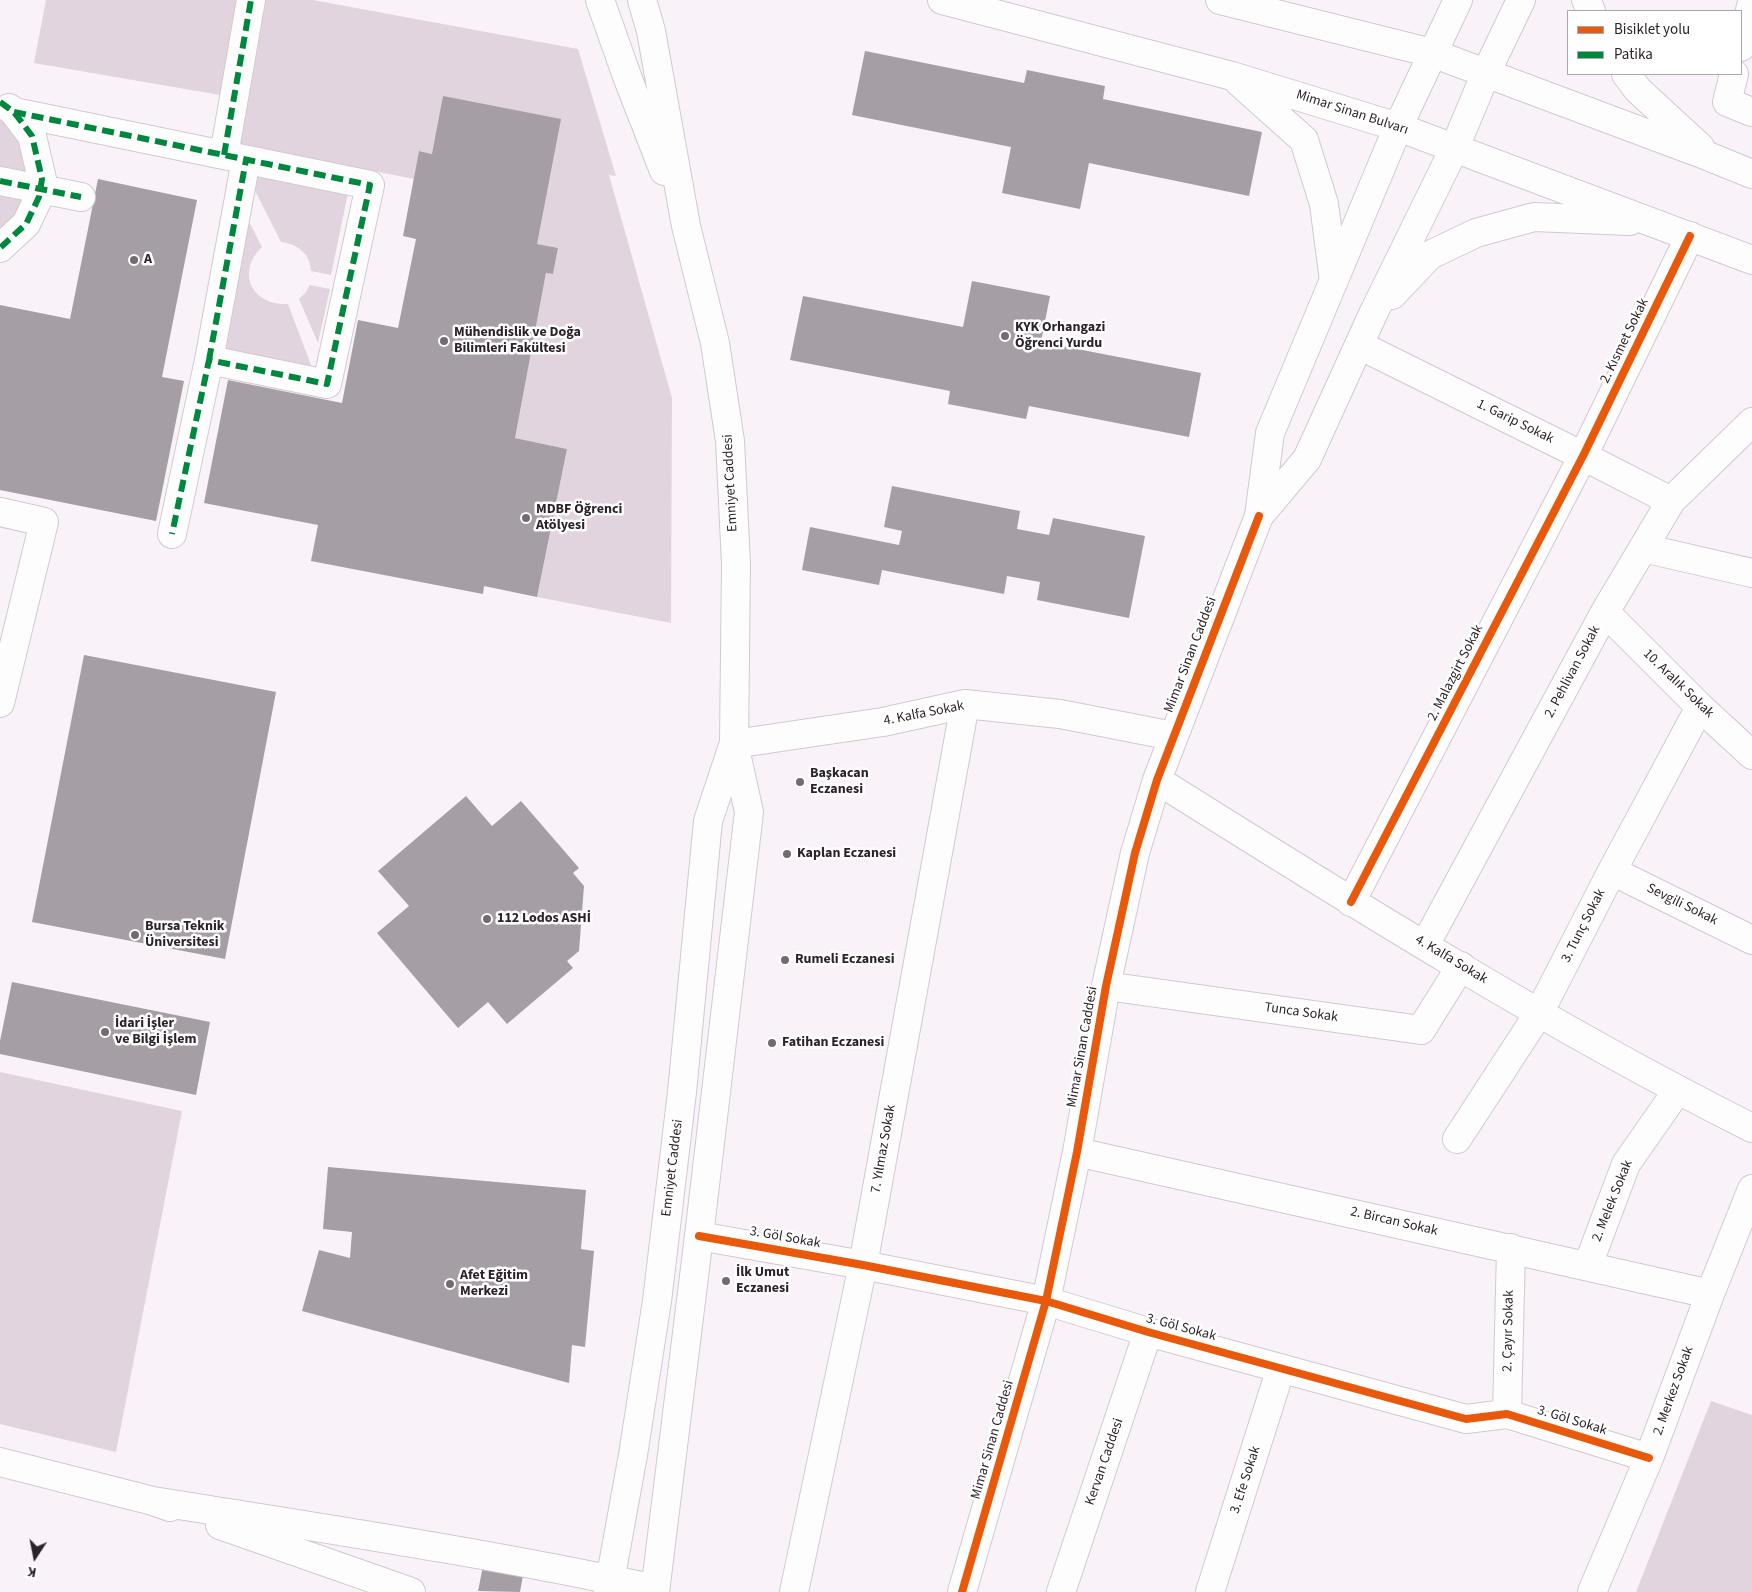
<!DOCTYPE html>
<html>
<head>
<meta charset="utf-8">
<style>
  body { margin:0 }
  #map { position:relative; width:1752px; height:1592px; overflow:hidden; background:#faf2f9; font-family:"Source Sans 3",sans-serif }
  canvas { display:block }
  .legend { position:absolute; left:1567px; top:10px; width:175px; height:65px; box-sizing:border-box; background:#fff; border:1px solid #aba7aa; margin:0; padding:6px 9px; list-style:none; font-size:15px; color:#2c232a }
  .legend li { display:flex; align-items:center; gap:10px; height:25px }
  .legend b { width:25px; border:1px solid #aba7aa }
  .north { position:absolute; left:10px; top:1532px; width:50px; height:50px; -webkit-text-stroke:4px #fff; paint-order:stroke; rotate:191deg; font-size:14px; font-weight:700; line-height:20px; text-align:center; color:#2c232a }
  .north::after { content:''; display:block; margin:auto; width:18px; height:22px; background:#2c232a; clip-path:polygon(50% 0,100% 100%,50% 72%,0 100%) }
</style>
</head>
<body>
<div id="map">
<canvas width="1752" height="1592"></canvas>
<ul class="legend">
<li><b style="height:6px;background:#e8590c"></b>Bisiklet yolu</li>
<li><b style="height:6px;background:#00873e"></b>Patika</li>
</ul>
<div class="north">K</div>
</div>
<script>
const context = document.querySelector('canvas').getContext('2d');
context.lineJoin = 'round';
function fillPath(path, color) { context.fillStyle = color; context.fill(path, 'evenodd'); }
function stroke(path, color, width, dash) { context.strokeStyle = color; context.lineWidth = width; context.lineCap = dash ? 'butt' : 'round'; context.setLineDash(dash || []); context.stroke(path); }
function write(font, color, halo, rows, align = 'center') {
  context.font = font + ' "Source Sans 3",sans-serif'; context.lineWidth = 5; context.setLineDash([]); context.textBaseline = 'middle'; context.strokeStyle = halo; context.fillStyle = color; for (const [text, x, y, turn = 0] of rows) {
    context.save(); context.translate(x, y); context.rotate((+turn || 0) * Math.PI / 180); context.textAlign = isNaN(turn) ? turn : align; if (halo) context.strokeText(text, 0, 0); context.fillText(text, 0, 0); context.restore();
  }
}
fillPath(new Path2D(`
  M 46,0 L 237,0 L 220,95 L 34,63 Z
  M 264,0 L 313,0 L 578,49 L 616,176 L 609,175 L 672,398 L 671,623 L 537,597 L 567,449 L 515,438 L 546,273 L 553,274 L 558,248 L 537,244 L 432,154 L 419,151 L 414,179 L 237,144 Z
  M 0,115 L 26,150 L 29,174 L 0,168 Z
  M 252,176 L 348,193 L 331,275 L 311,271 C 310,253 297,244 281,242 L 251,183 Z
  M 0,193 L 25,198 L 12,219 L 0,230 Z
  M 242,208 L 262,247 C 235,273 253,306 288,304 L 314,373 L 222,355 Z
  M 310,285 L 330,289 L 318,343 L 299,299 L 305,293 Z
  M 0,1072 L 182,1111 L 116,1452 L 0,1424 Z
  M 1711,1401 L 1752,1415 L 1752,1592 L 1636,1592 Z`), '#e1d4df');
fillPath(new Path2D(`
  M 865,51 L 1024,83 L 1027,70 L 1105,86 L 1103,99 L 1262,132 L 1249,196 L 1089,163 L 1080,209 L 1002,193 L 1011,147 L 852,115 Z
  M 443,96 L 561,119 L 537,244 L 558,248 L 553,274 L 546,273 L 515,438 L 567,449 L 537,597 L 484,586 L 483,594 L 311,561 L 318,525 L 204,503 L 228,380 L 342,403 L 358,320 L 398,328 L 416,239 L 403,236 L 419,151 L 432,154 Z
  M 98,179 L 197,200 L 162,377 L 184,381 L 156,521 L 0,490 L 0,305 L 70,319 Z
  M 972,281 L 1050,296 L 1041,342 L 1201,373 L 1189,437 L 1029,406 L 1026,419 L 948,404 L 950,391 L 790,360 L 803,296 L 963,327 Z
  M 892,486 L 1020,511 L 1017,529 L 1049,535 L 1053,518 L 1145,536 L 1129,618 L 1037,600 L 1040,582 L 1007,576 L 1004,594 L 882,570 L 879,585 L 802,570 L 810,527 L 899,545 L 902,531 L 884,527 Z
  M 84,655 L 276,692 L 225,959 L 32,922 Z
  M 466,796 L 492,826 L 521,801 L 579,868 L 573,873 L 584,886 L 579,951 L 567,961 L 573,968 L 507,1024 L 488,1002 L 458,1028 L 377,933 L 409,906 L 378,871 Z
  M 12,982 L 210,1022 L 196,1095 L 0,1054 L 0,1041 Z
  M 328,1167 L 586,1190 L 581,1249 L 594,1251 L 585,1347 L 572,1345 L 569,1383 L 302,1311 L 319,1250 L 350,1258 L 352,1232 L 323,1229 Z
  M 485,1556 L 525,1564 L 520,1592 L 478,1591 Z`), '#a69ea5');
const minor = new Path2D(`
  M 1741,47 L 1752,2
  M 1734,74 L 1727,102 L 1752,112
  M 14,112 L 370,185 L 327,384 L 209,360 L 172,534
  M 224,155 L 251,0
  M 0,181 L 81,197
  M 0,248 L 26,224 L 39,197 L 42,179 L 32,136 L 14,112 L 9,108
  M 1359,345 L 1583,456 L 1671,501
  M 209,360 L 246,160
  M 0,512 L 44,522 L 0,703
  M 1643,548 L 1752,573
  M 1605,612 L 1700,707 L 1752,755
  M 734,744 L 883,722 L 965,704 L 1060,714 L 1173,736
  M 1157,780 C 1351,902 1547,1025 1752,1128
  M 1612,871 L 1752,940
  M 1351,902 L 1583,456 L 1690,236
  M 1425,945 L 1605,612 L 1671,501 L 1752,422
  M 1106,986 L 1421,1030 L 1461,966
  M 1457,1139 L 1539,1013 L 1612,871 L 1700,707
  M 1077,1152 L 1710,1294
  M 699,1236 L 863,1265 L 1046,1301 L 1148,1332 L 1466,1419 L 1507,1414 L 1649,1458
  M 1588,1265 L 1626,1164 L 1677,1091
  M 1507,1414 L 1511,1248
  M 0,1462 L 153,1501 L 170,1507
  M 153,1501 C 321,1528 489,1553 655,1589
  M 220,1525 L 411,1592
  M 794,1592 L 863,1265 L 965,704
  M 962,1592 L 1046,1301 L 1077,1152 L 1106,986 L 1135,853 L 1157,780 L 1259,516
  M 1061,1592 L 1148,1332
  M 1210,1592 L 1281,1368
  M 1592,1592 L 1649,1458 L 1710,1294 L 1752,1189`);
const major = new Path2D(`
  M 600,0 L 628,79 L 664,171
  M 642,0 L 651,31 L 686,226 L 715,343 L 730,441 L 736,564 L 734,744 L 749,812 L 699,1236 L 655,1592
  M 942,0 L 1232,76 L 1398,127 L 1752,260
  M 1220,0 L 1432,53 L 1710,157 L 1752,174
  M 1586,0 L 1591,11
  M 1626,74 L 1638,90 L 1700,147
  M 1239,82 L 1304,140 L 1324,204 L 1334,281
  M 1392,295 L 1430,255 L 1476,233 L 1534,217 L 1630,221
  M 1259,516 L 1307,459 L 1373,314 L 1455,147 L 1486,73 L 1521,0
  M 1259,516 L 1270,433 L 1398,127 L 1458,0
  M 608,1592 L 633,1455 L 657,1301 L 682,1092 L 708,821 L 733,746`);
stroke(minor, '#d2c9d0', 30);
stroke(major, '#d2c9d0', 30);
stroke(minor, '#fefdfe', 28);
stroke(major, '#fefdfe', 28);
stroke(new Path2D(`
  M 0,102 L 14,112 L 32,136 L 42,179 L 39,197 L 26,224 L 0,248
  M 14,112 L 370,185 L 327,384 L 209,360 L 172,534
  M 224,155 L 251,0
  M 0,181 L 81,197
  M 209,360 L 246,160`), '#00873e', 6, [12, 6]);
stroke(new Path2D(`
  M 1351,902 L 1583,456 L 1690,236
  M 699,1236 L 863,1265 L 1046,1301 L 1148,1332 L 1466,1419 L 1507,1414 L 1649,1458
  M 962,1592 L 1046,1301 L 1077,1152 L 1106,986 L 1135,853 L 1157,780 L 1259,516`), '#e8590c', 8);
for (const [x, y, r, color] of [
  [134,260,5,"#746b72"],
  [1005,336,5,"#746b72"],
  [444,341,5,"#746b72"],
  [526,518,5,"#746b72"],
  [800,782,5,"#746b72"],
  [787,854,5,"#746b72"],
  [487,919,5,"#746b72"],
  [135,935,5,"#746b72"],
  [785,960,5,"#746b72"],
  [105,1032,5,"#746b72"],
  [772,1043,5,"#746b72"],
  [726,1281,5,"#746b72"],
  [450,1284,5,"#746b72"]
]) { const dot = new Path2D(); dot.arc(x, y, r, 0, 2 * Math.PI); context.fillStyle = color; context.fill(dot); stroke(dot, '#fff', 2); }
write('14px', '#2c232a', '#fff', [
  ["Mimar Sinan Bulvarı",1352,113,18],
  ["2. Kısmet Sokak",1625,341,-64],
  ["1. Garip Sokak",1515,422,26],
  ["Emniyet Caddesi",731,483,-93],
  ["Mimar Sinan Caddesi",1191,655,-69],
  ["2. Pehlivan Sokak",1573,672,-62],
  ["2. Malazgirt Sokak",1456,673,-63],
  ["10. Aralık Sokak",1678,684,44],
  ["4. Kalfa Sokak",924,714,-11],
  ["Sevgili Sokak",1682,905,26],
  ["3. Tunç Sokak",1584,926,-63],
  ["4. Kalfa Sokak",1451,960,31],
  ["Tunca Sokak",1301,1013,8],
  ["Mimar Sinan Caddesi",1083,1047,-80],
  ["7. Yılmaz Sokak",884,1149,-80],
  ["Emniyet Caddesi",673,1168,-83],
  ["2. Melek Sokak",1613,1201,-68],
  ["2. Bircan Sokak",1394,1222,13],
  ["3. Göl Sokak",785,1238,10],
  ["3. Göl Sokak",1181,1328,15],
  ["2. Çayır Sokak",1509,1331,-89],
  ["2. Merkez Sokak",1674,1391,-70],
  ["3. Göl Sokak",1572,1421,17],
  ["Mimar Sinan Caddesi",993,1440,-74],
  ["Kervan Caddesi",1105,1462,-71],
  ["3. Efe Sokak",1246,1480,-72]
]);
write('bold 14px', '#2c232a', '#fff', [
  ["A",144,260],
  ["KYK Orhangazi",1015,328],
  ["Öğrenci Yurdu",1015,344],
  ["Mühendislik ve Doğa",454,333],
  ["Bilimleri Fakültesi",454,349],
  ["MDBF Öğrenci",536,510],
  ["Atölyesi",536,526],
  ["Başkacan",810,774],
  ["Eczanesi",810,790],
  ["Kaplan Eczanesi",797,854],
  ["112 Lodos ASHİ",497,919],
  ["Bursa Teknik",145,927],
  ["Üniversitesi",145,943],
  ["Rumeli Eczanesi",795,960],
  ["İdari İşler",115,1024],
  ["ve Bilgi İşlem",115,1040],
  ["Fatihan Eczanesi",782,1043],
  ["İlk Umut",736,1273],
  ["Eczanesi",736,1289],
  ["Afet Eğitim",460,1276],
  ["Merkezi",460,1292]
], 'left');
</script>
</body>
</html>
